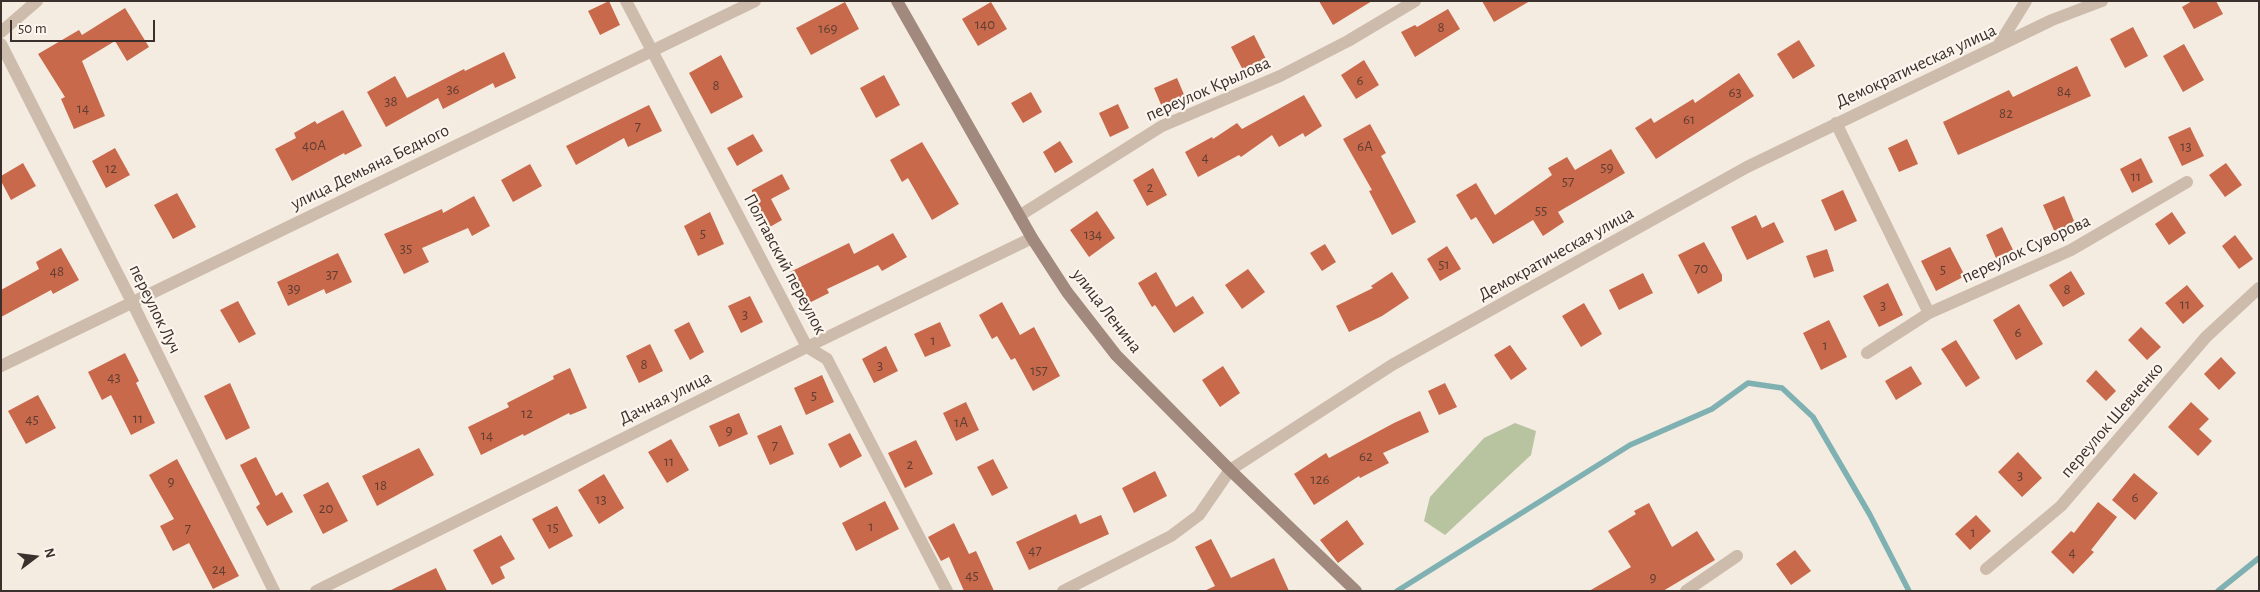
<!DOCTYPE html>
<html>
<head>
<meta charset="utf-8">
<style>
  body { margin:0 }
  #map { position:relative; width:2260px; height:592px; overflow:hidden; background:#f4ebe1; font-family:"Alegreya Sans",sans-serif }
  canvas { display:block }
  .frame { position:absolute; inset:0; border:2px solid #3b302b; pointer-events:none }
  .north { position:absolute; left:10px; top:532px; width:50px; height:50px; -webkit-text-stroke:4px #fbf5ee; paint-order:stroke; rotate:75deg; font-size:14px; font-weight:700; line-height:20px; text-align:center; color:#3b302b }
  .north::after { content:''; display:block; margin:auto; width:18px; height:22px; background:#3b302b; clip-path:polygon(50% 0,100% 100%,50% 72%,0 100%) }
  .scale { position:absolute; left:10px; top:20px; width:145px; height:22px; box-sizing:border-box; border:2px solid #3b302b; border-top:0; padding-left:6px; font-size:15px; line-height:18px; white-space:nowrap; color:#3b302b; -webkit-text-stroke:4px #fbf5ee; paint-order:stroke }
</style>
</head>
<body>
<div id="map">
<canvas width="2260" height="592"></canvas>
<div class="frame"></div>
<div class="north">N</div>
<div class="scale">50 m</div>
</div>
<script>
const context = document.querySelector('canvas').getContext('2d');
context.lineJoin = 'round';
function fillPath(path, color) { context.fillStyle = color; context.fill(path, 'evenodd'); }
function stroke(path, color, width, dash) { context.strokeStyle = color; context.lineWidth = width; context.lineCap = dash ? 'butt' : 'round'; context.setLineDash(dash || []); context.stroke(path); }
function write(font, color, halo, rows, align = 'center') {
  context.font = font + ' "Alegreya Sans",sans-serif'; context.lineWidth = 4.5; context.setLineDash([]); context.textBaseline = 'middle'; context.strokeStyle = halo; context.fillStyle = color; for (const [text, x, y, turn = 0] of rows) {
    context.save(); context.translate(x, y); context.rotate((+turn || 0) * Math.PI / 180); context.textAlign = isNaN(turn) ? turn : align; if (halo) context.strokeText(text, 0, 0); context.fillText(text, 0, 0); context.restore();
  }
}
fillPath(new Path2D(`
  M 1515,423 L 1536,431 L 1531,455 L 1445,535 L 1424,521 L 1430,497 L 1484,438 Z`), '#b8c4a0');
stroke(new Path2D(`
  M 1397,591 L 1630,445 L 1712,409 L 1748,383 L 1782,388 L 1813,417 L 1870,515 L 1909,591
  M 2218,591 L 2259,558`), '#7fb0b2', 5.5);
fillPath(new Path2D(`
  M 609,1 L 620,25 L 600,35 L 588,11 Z
  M 1319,1 L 1372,1 L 1333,25 Z
  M 1482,1 L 1530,1 L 1494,22 Z
  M 2192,1 L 2216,1 L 2223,14 L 2194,29 L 2182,7 Z
  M 845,2 L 859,29 L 811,55 L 796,28 Z
  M 991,2 L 1007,29 L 978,46 L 962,19 Z
  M 125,8 L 149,47 L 127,61 L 115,41 L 82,61 L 105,116 L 74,129 L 61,99 L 65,97 L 38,54 L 79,30 L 82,35 Z
  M 1448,9 L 1460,29 L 1415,57 L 1401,32 L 1415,25 L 1417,27 Z
  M 2133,27 L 2148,56 L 2125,68 L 2110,39 Z
  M 1254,35 L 1268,63 L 1245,74 L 1231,47 Z
  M 1799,40 L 1815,66 L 1793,79 L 1777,54 Z
  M 2184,44 L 2204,80 L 2183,92 L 2163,56 Z
  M 504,52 L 516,78 L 495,88 L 493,83 L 443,109 L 438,98 L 386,127 L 367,92 L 395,76 L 407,98 L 464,69 L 465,71 Z
  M 721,55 L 743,97 L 711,114 L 689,73 Z
  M 1364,60 L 1379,85 L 1356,99 L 1341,75 Z
  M 2077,66 L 2091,96 L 1958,155 L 1943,122 L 2009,90 L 2013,97 Z
  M 1739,73 L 1754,96 L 1656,159 L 1635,128 L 1651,118 L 1654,123 L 1693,99 L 1695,103 Z
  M 884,75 L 900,105 L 876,118 L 860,88 Z
  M 1177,78 L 1188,104 L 1165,114 L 1154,88 Z
  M 1031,92 L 1042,112 L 1023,123 L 1011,103 Z
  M 1304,95 L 1322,126 L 1305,137 L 1303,133 L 1279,147 L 1272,135 L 1241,157 L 1239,155 L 1198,177 L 1185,152 L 1212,137 L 1213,139 L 1237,123 L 1242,129 Z
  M 1118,104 L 1129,128 L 1110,137 L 1099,113 Z
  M 649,105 L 662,131 L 628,147 L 624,138 L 576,165 L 566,146 Z
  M 343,110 L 362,146 L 345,155 L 344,153 L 292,181 L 275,149 L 296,138 L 294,133 L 315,121 L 317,124 Z
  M 1370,124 L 1386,153 L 1381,156 L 1416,222 L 1392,235 L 1369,191 L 1372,190 L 1343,139 Z
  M 2190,127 L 2204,156 L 2182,166 L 2168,137 Z
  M 753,134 L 763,151 L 737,166 L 727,148 Z
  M 1907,139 L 1918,164 L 1899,172 L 1888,148 Z
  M 1060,141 L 1073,162 L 1055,173 L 1043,152 Z
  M 922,142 L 959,204 L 932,220 L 908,178 L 902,182 L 890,160 Z
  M 115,148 L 130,175 L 106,188 L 92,161 Z
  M 1611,149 L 1625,173 L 1558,212 L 1564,222 L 1543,236 L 1533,220 L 1493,244 L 1476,217 L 1471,220 L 1456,195 L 1476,183 L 1495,215 L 1552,175 L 1548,168 L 1567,157 L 1575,170 Z
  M 2141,158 L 2153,182 L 2132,193 L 2120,169 Z
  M 23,163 L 36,186 L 11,200 L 1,181 L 1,176 Z
  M 2226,163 L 2242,185 L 2225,197 L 2209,175 Z
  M 530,164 L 542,186 L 513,202 L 501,180 Z
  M 1153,168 L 1167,195 L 1147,206 L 1133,180 Z
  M 782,174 L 790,189 L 771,199 L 782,220 L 768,228 L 752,196 L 752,190 Z
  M 1843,190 L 1857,221 L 1835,231 L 1821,200 Z
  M 177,193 L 196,227 L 173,239 L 154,205 Z
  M 474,196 L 490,226 L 472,236 L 468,228 L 422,248 L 429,262 L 404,274 L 384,234 L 442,209 L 443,213 Z
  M 2064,196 L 2076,226 L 2056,235 L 2043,205 Z
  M 1097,211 L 1115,238 L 1089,257 L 1070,230 Z
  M 710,212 L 724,244 L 698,256 L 684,226 Z
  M 2172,212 L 2186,233 L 2169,245 L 2155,224 Z
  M 1756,215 L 1762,228 L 1774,222 L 1784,242 L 1747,260 L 1731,227 Z
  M 2002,227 L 2013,250 L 1996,258 L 1986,235 Z
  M 893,233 L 907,257 L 882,271 L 878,265 L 827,289 L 829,293 L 807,304 L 790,272 L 849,243 L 854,254 Z
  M 2235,235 L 2253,259 L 2239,269 L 2222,246 Z
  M 1704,242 L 1722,275 L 1722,281 L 1698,294 L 1678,255 Z
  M 1325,244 L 1336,262 L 1322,271 L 1310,253 Z
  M 1447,246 L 1461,269 L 1440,281 L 1427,259 Z
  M 1950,247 L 1965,276 L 1936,291 L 1921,261 Z
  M 61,248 L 79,280 L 53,294 L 51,290 L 1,317 L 1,290 L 39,269 L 36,262 Z
  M 1827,249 L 1834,271 L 1814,278 L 1806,256 Z
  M 338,253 L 352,282 L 326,294 L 324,289 L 288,306 L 277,282 Z
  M 1248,269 L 1265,292 L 1242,309 L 1225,285 Z
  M 2071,271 L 2085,294 L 2063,307 L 2049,285 Z
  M 1156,272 L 1176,307 L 1193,296 L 1204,313 L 1174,333 L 1155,305 L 1152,307 L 1138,283 Z
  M 1392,272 L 1409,298 L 1382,316 L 1349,332 L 1336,306 L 1373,288 L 1371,286 Z
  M 1643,273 L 1653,293 L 1619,310 L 1609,290 Z
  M 1888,283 L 1903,315 L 1879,327 L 1863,296 Z
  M 2187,285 L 2204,306 L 2183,324 L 2165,303 Z
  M 750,296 L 763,322 L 741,333 L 728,306 Z
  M 238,301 L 256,334 L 239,343 L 220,310 Z
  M 1002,302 L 1020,335 L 1034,327 L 1060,376 L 1033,391 L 1015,358 L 1011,360 L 997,336 L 992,339 L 979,315 Z
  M 1584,303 L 1602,334 L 1581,347 L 1562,316 Z
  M 2019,304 L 2043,344 L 2016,360 L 1993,320 Z
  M 1829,320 L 1847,357 L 1821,370 L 1803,333 Z
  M 689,322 L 704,352 L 690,360 L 674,330 Z
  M 940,322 L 951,346 L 925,357 L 914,334 Z
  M 2141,327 L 2161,347 L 2147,360 L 2128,340 Z
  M 1956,340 L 1980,378 L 1966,387 L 1941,349 Z
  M 650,344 L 663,371 L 639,383 L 626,356 Z
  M 1510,345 L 1527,369 L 1511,380 L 1494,355 Z
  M 886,346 L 898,371 L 874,383 L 862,359 Z
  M 125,353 L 139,381 L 136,383 L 155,423 L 131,435 L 111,395 L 102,400 L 88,372 Z
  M 2221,357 L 2236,373 L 2219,390 L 2204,374 Z
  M 1223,366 L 1240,393 L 1220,407 L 1202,380 Z
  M 1911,366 L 1922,384 L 1896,400 L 1885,381 Z
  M 570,368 L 587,408 L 570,415 L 569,413 L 524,436 L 523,434 L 481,455 L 468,427 L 509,407 L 507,403 L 554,379 L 553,376 Z
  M 2096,370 L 2116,391 L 2106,401 L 2086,381 Z
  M 822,375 L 834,402 L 806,415 L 794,388 Z
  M 230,383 L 250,428 L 226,440 L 204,396 Z
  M 1445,383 L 1457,407 L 1439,415 L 1428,391 Z
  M 38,395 L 56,428 L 26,444 L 8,411 Z
  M 966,402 L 979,430 L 956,441 L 943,413 Z
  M 2191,402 L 2209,419 L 2199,429 L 2212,441 L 2198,456 L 2168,427 Z
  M 1420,411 L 1429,432 L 1383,453 L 1389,463 L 1360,478 L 1359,476 L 1314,505 L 1294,474 L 1326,453 L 1329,458 L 1394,423 Z
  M 739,413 L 748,434 L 719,447 L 709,426 Z
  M 781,425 L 794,454 L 770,465 L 757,436 Z
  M 850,433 L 862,456 L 840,468 L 828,444 Z
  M 671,439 L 689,470 L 667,483 L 648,452 Z
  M 916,440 L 933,474 L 905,488 L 888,453 Z
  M 419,448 L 434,475 L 377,506 L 362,476 Z
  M 2018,452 L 2042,478 L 2022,497 L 1998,472 Z
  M 256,457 L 276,496 L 282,492 L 293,512 L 267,526 L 256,507 L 260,504 L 240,465 Z
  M 177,459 L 239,576 L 213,589 L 189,543 L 173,551 L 160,526 L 174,519 L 149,475 Z
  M 993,459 L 1008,488 L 992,496 L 977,467 Z
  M 1155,471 L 1167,496 L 1134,513 L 1122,488 Z
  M 2134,473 L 2158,493 L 2135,520 L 2112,500 Z
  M 604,474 L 624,508 L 599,524 L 578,490 Z
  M 328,482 L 348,521 L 323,534 L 303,495 Z
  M 885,501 L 899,529 L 856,551 L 842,523 Z
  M 2098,502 L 2117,517 L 2091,550 L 2094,552 L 2073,574 L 2051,552 L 2071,531 L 2074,533 Z
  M 1649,503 L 1672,547 L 1697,531 L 1715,560 L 1663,591 L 1589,591 L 1631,567 L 1608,531 L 1636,514 L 1634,511 Z
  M 557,506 L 573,536 L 549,549 L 532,519 Z
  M 1076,514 L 1080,524 L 1101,515 L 1109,534 L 1029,570 L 1016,542 Z
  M 1976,515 L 1991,531 L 1970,550 L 1955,534 Z
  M 1347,520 L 1364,544 L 1338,563 L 1320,540 Z
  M 954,523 L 969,554 L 976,551 L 994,591 L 964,591 L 949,557 L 941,561 L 928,537 Z
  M 501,535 L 515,559 L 500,567 L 505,578 L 492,585 L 473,550 Z
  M 1211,539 L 1231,578 L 1274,558 L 1289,591 L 1204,591 L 1215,586 L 1195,547 Z
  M 1795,550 L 1811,571 L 1791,585 L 1776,564 Z
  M 436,568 L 447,591 L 389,591 Z`), '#c8694b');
stroke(new Path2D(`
  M 626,1 L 807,347 L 827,359 L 947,591
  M 1,32 L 37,1
  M 1,44 L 132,302 L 274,591
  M 1998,46 L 2026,1
  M 1836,123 L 1929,313
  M 1019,216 L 1162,126 L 1280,76 L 1348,41 L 1415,1
  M 1867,353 L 1929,313 L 2071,250 L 2187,182
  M 1,366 L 755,1
  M 1986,569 L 2061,506 L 2206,337 L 2259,288
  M 316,591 L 807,347 L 1032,238
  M 1063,591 L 1171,536 L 1199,515 L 1230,470 L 1392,365 L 1747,167 L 2052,20 L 2102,1
  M 1686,591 L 1737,556`), '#cdbbac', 12);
stroke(new Path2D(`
  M 897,1 L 1032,238 L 1067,292 L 1116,355 L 1230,470 L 1356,591`), '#a18a7d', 12);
write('15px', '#5e3e33', null, [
  ["140",985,24],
  ["8",1441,27],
  ["169",828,28],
  ["6",1360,80],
  ["8",716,85],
  ["36",453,89],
  ["84",2064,91],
  ["63",1735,92],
  ["38",391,101],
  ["14",83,108],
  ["82",2006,113],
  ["61",1689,119],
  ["7",638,126],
  ["40А",314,145],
  ["6А",1365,146],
  ["13",2186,146],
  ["4",1205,157],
  ["59",1607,167],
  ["12",111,168],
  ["11",2136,176],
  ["57",1568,181],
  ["2",1150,187],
  ["55",1541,210],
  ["5",703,233],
  ["134",1093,234],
  ["35",406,248],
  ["51",1444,264],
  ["70",1701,268],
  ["5",1943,269],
  ["48",57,271],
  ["37",332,274],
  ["39",294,288],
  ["8",2067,289],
  ["11",2185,304],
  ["3",1883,305],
  ["3",745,314],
  ["6",2018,332],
  ["1",933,340],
  ["1",1825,345],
  ["8",644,364],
  ["3",880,365],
  ["157",1039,370],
  ["43",114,377],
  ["5",814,395],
  ["12",527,413],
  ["11",138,418],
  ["45",32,419],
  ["1А",961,422],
  ["9",729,430],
  ["14",487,435],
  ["7",775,445],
  ["62",1366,456],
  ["11",669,461],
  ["2",910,464],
  ["3",2020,475],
  ["126",1320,479],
  ["9",171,481],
  ["18",381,485],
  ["6",2135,497],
  ["13",601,499],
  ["20",326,508],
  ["1",871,526],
  ["15",553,527],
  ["7",188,528],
  ["1",1973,532],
  ["47",1035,550],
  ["4",2072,552],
  ["24",219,569],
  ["45",972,575],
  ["9",1653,577]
]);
write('18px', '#3b302b', '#fbf5ee', [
  ["Демократическая улица",1916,66,-25],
  ["переулок Крылова",1208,89,-24],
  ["улица Демьяна Бедного",370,167,-26],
  ["переулок Суворова",2026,249,-25],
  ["Демократическая улица",1556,254,-29],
  ["Полтавский переулок",785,264,62],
  ["переулок Луч",155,309,64],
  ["улица Ленина",1107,311,52],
  ["Дачная улица",665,398,-26],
  ["переулок Шевченко",2112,420,-49]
]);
</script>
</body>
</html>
